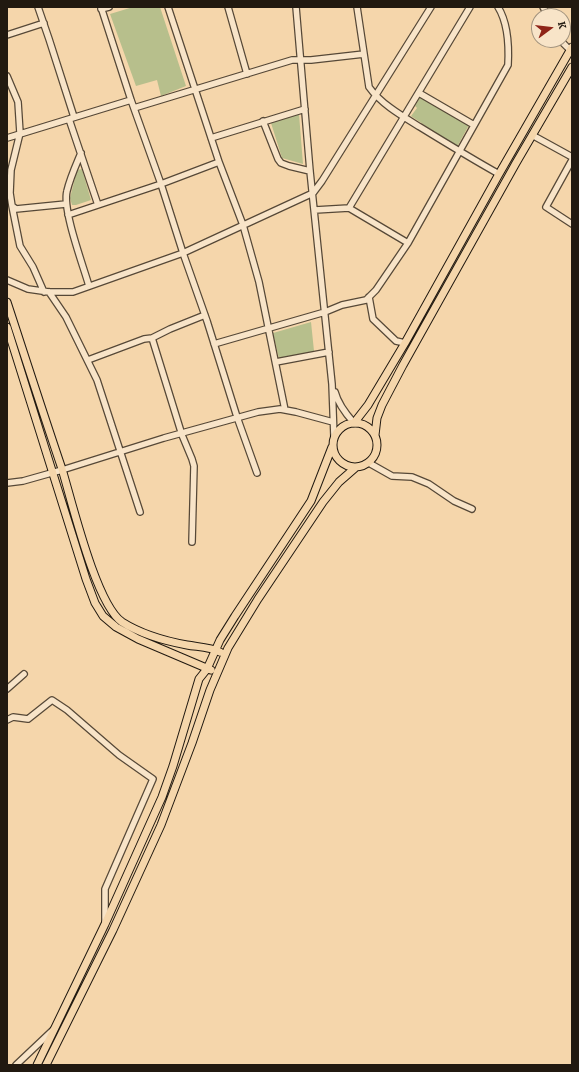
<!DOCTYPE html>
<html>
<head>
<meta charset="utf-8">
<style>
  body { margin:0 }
  #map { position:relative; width:579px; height:1072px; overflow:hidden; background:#f5d6ab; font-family:Alegreya,serif }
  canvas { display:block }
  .frame { position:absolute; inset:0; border:8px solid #211910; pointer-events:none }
  .north { position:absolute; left:531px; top:8px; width:40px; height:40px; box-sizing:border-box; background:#f8e4c8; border:1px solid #a2937e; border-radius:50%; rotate:75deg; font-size:11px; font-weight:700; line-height:16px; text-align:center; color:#211910 }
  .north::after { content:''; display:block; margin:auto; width:14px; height:18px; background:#8f2418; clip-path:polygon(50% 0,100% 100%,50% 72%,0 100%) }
</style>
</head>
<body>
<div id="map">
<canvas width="579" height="1072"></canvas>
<div class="frame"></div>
<div class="north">K</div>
</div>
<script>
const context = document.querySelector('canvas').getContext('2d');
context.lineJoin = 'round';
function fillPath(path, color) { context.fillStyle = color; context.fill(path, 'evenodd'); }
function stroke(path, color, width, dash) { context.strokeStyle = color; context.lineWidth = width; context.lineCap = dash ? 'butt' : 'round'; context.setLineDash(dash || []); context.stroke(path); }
fillPath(new Path2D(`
  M 133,7 L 160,7 L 186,86 L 161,96 L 157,80 L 136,86 L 110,14 Z
  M 420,97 L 469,125 L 457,147 L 411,116 L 417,108 L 415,106 Z
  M 299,114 L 303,164 L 282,158 L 271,123 Z
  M 82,169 L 91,200 L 76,205 L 72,205 L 70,198 L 77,170 Z
  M 311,322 L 314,351 L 312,352 L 279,359 L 273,333 Z`), '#b7bf8c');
const minor = new Path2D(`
  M 38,7 L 49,39 L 74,117
  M 101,7 L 131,100 L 161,184 L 183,253 L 207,321 L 237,417 L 257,473
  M 168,7 L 219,162 L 243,225 L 259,282 L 285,410
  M 228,7 L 247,74
  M 296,7 L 310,171 L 332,384 L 334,437
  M 357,7 L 369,87 C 381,104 402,116 420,127 C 446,143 472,159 499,174
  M 543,7 L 548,16
  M 101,9 L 109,7
  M 7,35 L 44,23
  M 560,40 L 570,50
  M 7,76 L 18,102 L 20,133 L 11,170 L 10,193 L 12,206 L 16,209 L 66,204
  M 419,93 L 474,125
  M 134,108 L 292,60 L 311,60 L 364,54
  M 69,119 L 98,205
  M 263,121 L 278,159 L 281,163 L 289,166 L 310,171
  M 532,135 L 572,157
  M 7,138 L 131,100
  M 211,138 L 305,109
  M 81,153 C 76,165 70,178 67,191 C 62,209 83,265 89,286
  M 572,160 L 546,207 L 572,224
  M 12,206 L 20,246 L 33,267 L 44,292
  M 349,208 L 470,7
  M 315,210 L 349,208 L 408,243
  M 68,215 L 161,184 L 219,162
  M 7,280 L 28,289 L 49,292 L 73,292 L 183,253 L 313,193 L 322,181 L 431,7
  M 49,292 L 66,317 L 97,380 L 140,512
  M 369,297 L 373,319 L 396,341 L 405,343
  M 152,338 L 182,435 L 192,459 L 194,466 L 192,542
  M 214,344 L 325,312 L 342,305 L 366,300 L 376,290 L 408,243 L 508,65 C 509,47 508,23 498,7
  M 88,360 L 144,339 L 152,338 L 170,329 L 205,315
  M 276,362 L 329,352
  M 335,392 C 338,404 346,414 354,423
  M 369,463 L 392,476 L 412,477 L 429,484 L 454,501 L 472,509
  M 7,483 L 23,481 L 62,470 L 164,438 L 258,412 L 280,409 L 296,412 L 333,422
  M 7,689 L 24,674
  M 7,720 L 13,717 L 28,719 L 52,700 L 67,710 L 119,755 L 153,779 L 105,889 L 105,922
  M 16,1065 L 53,1030`);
const major = new Path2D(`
  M 7,302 C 25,357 43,413 62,469 C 72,502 96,604 122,622 C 141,634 165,641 187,645 C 198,647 210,647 220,652
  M 7,327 L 86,579 L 95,603 L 103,616 L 116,627 L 138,639 L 211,670
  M333 445a22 22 0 1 1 44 0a22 22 0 1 1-44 0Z
  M 354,423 L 368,405 L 405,343 L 499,174 L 572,47
  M 375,435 L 377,418 L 382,405 L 403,365 L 516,163 L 572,67
  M 37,1065 L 105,924 L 162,797 L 173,766 L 199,679 L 207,669 L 220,640 L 235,616 L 311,501 L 332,447
  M 46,1065 L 113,930 L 161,825 L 192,743 L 210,690 L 228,648 L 258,599 L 323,502 L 339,482 L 355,468`);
stroke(minor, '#564837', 8);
stroke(major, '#211910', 9);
stroke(minor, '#f8e4c8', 5.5);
stroke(major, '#f5d6ab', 7);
</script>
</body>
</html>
